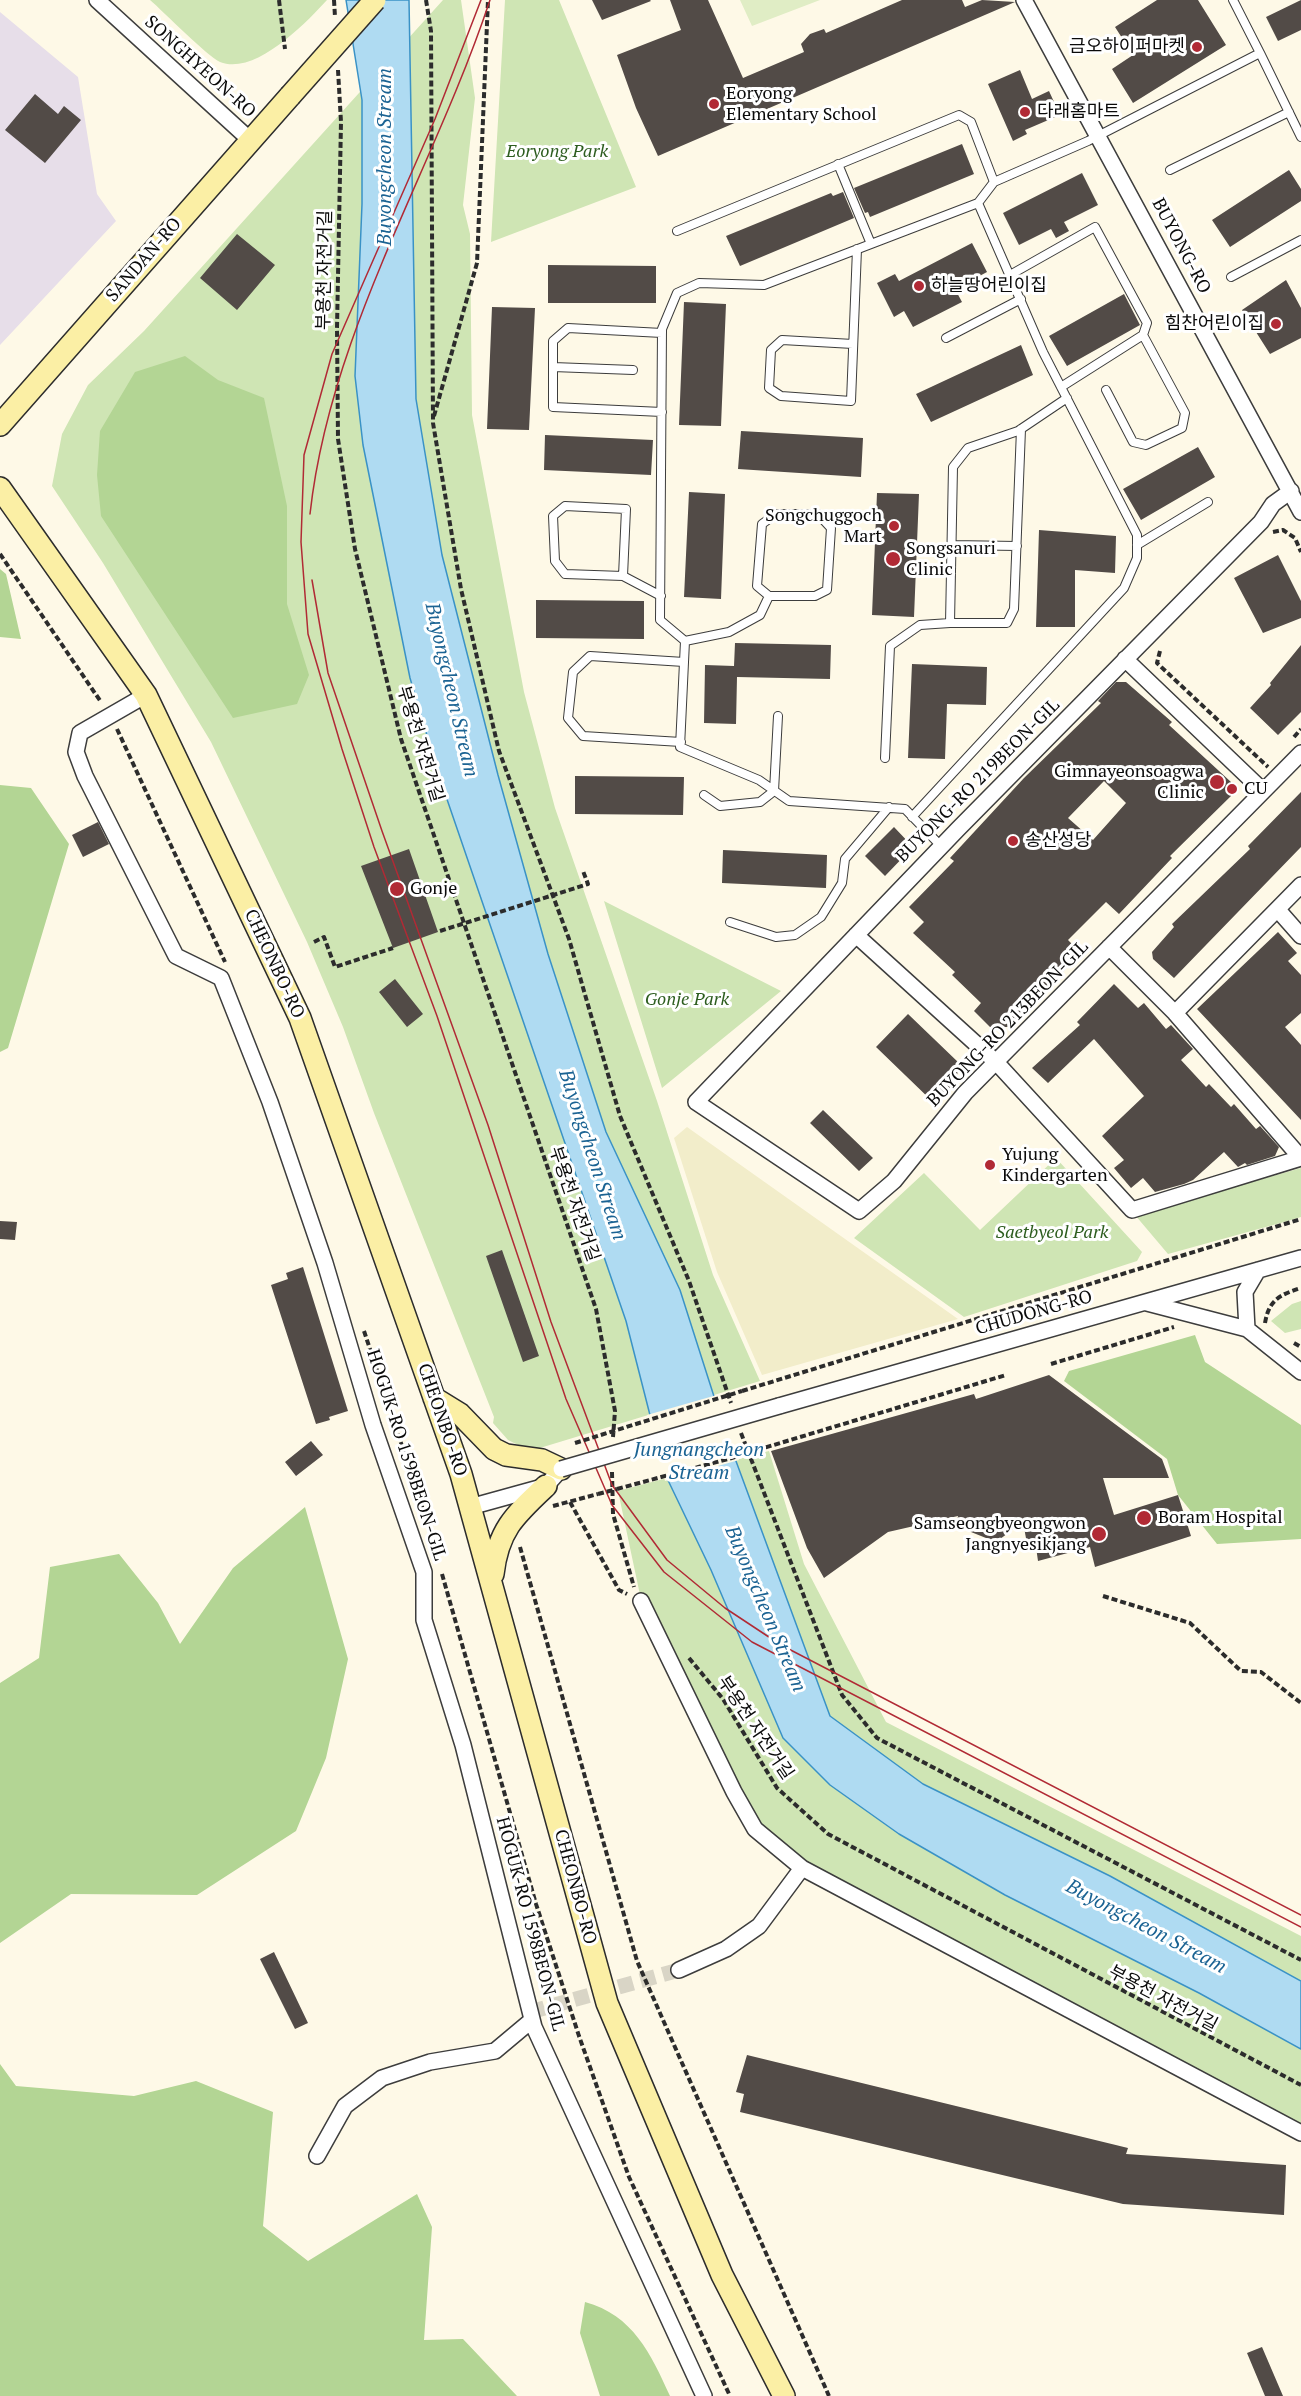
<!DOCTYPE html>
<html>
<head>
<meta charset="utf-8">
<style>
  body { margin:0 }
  canvas { display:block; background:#fef9e7 }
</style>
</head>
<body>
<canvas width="1301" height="2396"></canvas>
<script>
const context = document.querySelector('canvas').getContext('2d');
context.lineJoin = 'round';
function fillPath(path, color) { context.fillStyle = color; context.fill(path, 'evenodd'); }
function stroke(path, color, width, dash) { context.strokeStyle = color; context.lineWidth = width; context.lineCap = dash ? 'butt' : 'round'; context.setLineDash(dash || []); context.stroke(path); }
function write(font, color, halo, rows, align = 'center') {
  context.font = font + ' "PT Serif","Noto Sans KR",serif'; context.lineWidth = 6; context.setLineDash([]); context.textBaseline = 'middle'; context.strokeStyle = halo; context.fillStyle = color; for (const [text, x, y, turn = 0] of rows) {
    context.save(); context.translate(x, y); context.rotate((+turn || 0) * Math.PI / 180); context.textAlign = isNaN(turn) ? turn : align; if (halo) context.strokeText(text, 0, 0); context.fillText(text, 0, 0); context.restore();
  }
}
fillPath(new Path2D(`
  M 0,12 L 78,77 L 97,194 L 116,221 L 0,345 Z`), '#e7dee9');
fillPath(new Path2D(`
  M 687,1127 L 958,1319 L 762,1375 L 717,1272 L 674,1138 Z`), '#f2edca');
fillPath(new Path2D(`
  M 150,0 L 327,0 C 306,23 255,76 220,62 C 208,57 163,11 150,0 Z
  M 443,0 L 461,0 L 475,98 L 463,205 L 470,234 L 472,415 L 524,692 L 555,808 L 657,1101 L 713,1275 L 760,1381 L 530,1451 L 508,1440 L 493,1423 L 494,1417 L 374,1113 L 343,1027 L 307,942 L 211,742 L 103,563 L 52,486 L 62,434 L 88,385 L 144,331 Z
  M 505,0 L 559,0 L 636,187 L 491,242 Z
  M 604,901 L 781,991 L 662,1088 Z
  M 1056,1158 L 1142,1252 L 1137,1261 L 964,1317 L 854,1238 L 924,1173 L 980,1230 Z
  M 1301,1168 L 1301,1217 L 1284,1222 L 1168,1254 L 1135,1215 Z
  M 1301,1301 L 1301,1329 L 1285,1333 L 1271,1321 L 1292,1304 Z
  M 769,1451 L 804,1564 L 886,1722 L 1301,1936 L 1301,2126 L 816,1869 L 780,1846 L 758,1826 L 640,1595 L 618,1491 Z`), '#cfe5b4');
fillPath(new Path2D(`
  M 185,356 L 218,380 L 264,398 L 287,506 L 287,604 L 309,675 L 297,704 L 233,718 L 101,516 L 97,475 L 100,431 L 135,372 Z
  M 0,569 L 6,574 L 21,639 L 0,637 Z
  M 0,785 L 31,788 L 69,844 L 8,1048 L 0,1052 Z
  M 1195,1335 L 1205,1362 L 1301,1425 L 1301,1539 L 1217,1544 L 1178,1495 L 1167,1459 L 1064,1381 L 1069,1371 Z
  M 305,1507 L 348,1659 L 326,1758 L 296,1831 L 197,1895 L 71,1894 L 0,1943 L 0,1683 L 39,1658 L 50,1567 L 119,1554 L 158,1603 L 180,1644 L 233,1568 Z
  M 0,2064 L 16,2086 L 134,2096 L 196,2081 L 273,2112 L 263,2226 L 308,2261 L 417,2194 L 432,2227 L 424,2340 L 463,2339 L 517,2396 L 0,2396 Z
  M 585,2302 C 633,2315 651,2354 670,2396 L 600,2396 L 580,2333 Z`), '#b3d594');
fillPath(new Path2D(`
  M 740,0 L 820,0 L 752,26 Z`), '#e0edc5');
const water = new Path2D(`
  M 346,0 L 409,0 L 416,399 L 442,555 L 498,775 L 548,954 L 606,1132 L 680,1290 L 726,1434 L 830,1716 L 923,1784 L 1110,1876 L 1301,1981 L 1301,2049 L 1199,1993 L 1005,1895 L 899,1834 L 830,1785 L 783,1738 L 711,1570 L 665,1474 L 626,1321 L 439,776 L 410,678 L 363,445 L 355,376 L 362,204 L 362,100 Z`);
fillPath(water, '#afdbf2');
stroke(water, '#3a92c6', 1.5);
fillPath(new Path2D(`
  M 717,1395 L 739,1460 L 665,1481 L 647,1415 Z`), '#fef9e7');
fillPath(new Path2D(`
  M 592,0 L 650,0 L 651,1 L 602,20 Z
  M 670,0 L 708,0 L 743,78 L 804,52 L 801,44 L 810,34 L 824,29 L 826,33 L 902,0 L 962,0 L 965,7 L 982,0 L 1015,2 L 658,156 L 636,108 L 617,55 L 681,30 Z
  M 1157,0 L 1198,0 L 1226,45 L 1133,103 L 1112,69 L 1133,55 L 1115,27 Z
  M 1301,0 L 1301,30 L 1278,41 L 1266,17 Z
  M 1020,70 L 1032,99 L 1049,91 L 1060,115 L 1025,130 L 1027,134 L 1013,141 L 988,84 Z
  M 35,94 L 58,114 L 64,106 L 81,120 L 45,163 L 5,130 Z
  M 962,144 L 974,174 L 870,217 L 868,212 L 865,213 L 854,188 Z
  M 1289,170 L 1301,189 L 1301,201 L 1230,247 L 1212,220 Z
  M 1082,173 L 1098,205 L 1064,222 L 1069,231 L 1056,238 L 1051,229 L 1019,245 L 1003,213 Z
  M 843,192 L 854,218 L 740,266 L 726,236 L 831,193 L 833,196 Z
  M 237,234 L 275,265 L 237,310 L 200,278 Z
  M 972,243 L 987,272 L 955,289 L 962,302 L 913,327 L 904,311 L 894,317 L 877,283 L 895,274 L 899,281 Z
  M 548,265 L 656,266 L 656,303 L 548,303 Z
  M 1286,280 L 1301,308 L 1301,338 L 1270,354 L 1242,310 Z
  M 1124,294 L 1140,325 L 1067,366 L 1049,336 Z
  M 684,302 L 726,304 L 721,426 L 679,425 Z
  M 492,307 L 535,308 L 529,430 L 487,429 Z
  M 1021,345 L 1033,375 L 931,422 L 916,394 Z
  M 741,431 L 863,438 L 861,477 L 738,469 Z
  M 545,435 L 653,440 L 651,475 L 544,470 Z
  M 1198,447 L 1215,477 L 1141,520 L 1123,489 Z
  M 689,492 L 725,494 L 721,599 L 684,597 Z
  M 877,493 L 919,494 L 914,617 L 872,615 Z
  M 1039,530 L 1116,536 L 1115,573 L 1075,570 L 1075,627 L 1036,627 Z
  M 1278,555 L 1301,601 L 1301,618 L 1263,633 L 1234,578 Z
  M 536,600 L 644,601 L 644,639 L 536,638 Z
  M 735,643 L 831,645 L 830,679 L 737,677 L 736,724 L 704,723 L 705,665 L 734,666 Z
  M 1301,645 L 1301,712 L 1278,735 L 1250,708 L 1271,685 L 1270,683 Z
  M 912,664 L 987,667 L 986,705 L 947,704 L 945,759 L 908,758 Z
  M 1116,682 L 1126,682 L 1172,722 L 1169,725 L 1231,782 L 1231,796 L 1170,856 L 1172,858 L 1119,914 L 1106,902 L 1068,940 L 1081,953 L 1010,1027 L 990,1027 L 974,1011 L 981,1003 L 952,975 L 955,972 L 913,933 L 924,922 L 909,907 L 954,861 L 950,858 L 1024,778 L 1101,703 L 1098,701 ZM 1104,781 L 1126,803 L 1093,840 L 1068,818 Z
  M 575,776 L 684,777 L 683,815 L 575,814 Z
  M 1301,792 L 1301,847 L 1174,978 L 1153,959 L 1152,952 L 1174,927 L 1172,924 L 1250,849 L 1248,846 Z
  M 98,822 L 109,844 L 83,857 L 72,835 Z
  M 894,827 L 913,847 L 885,876 L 865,856 Z
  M 409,849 L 438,932 L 393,948 L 361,866 Z
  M 723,850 L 827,855 L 826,888 L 722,883 Z
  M 1278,932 L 1297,953 L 1288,961 L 1301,975 L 1301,1013 L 1285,1027 L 1301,1045 L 1301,1120 L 1197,1009 Z
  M 395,979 L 423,1014 L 407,1027 L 379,992 Z
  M 1114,984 L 1138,1008 L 1144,1003 L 1166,1029 L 1171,1025 L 1193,1049 L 1181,1060 L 1206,1087 L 1209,1084 L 1231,1107 L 1234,1104 L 1256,1129 L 1260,1126 L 1279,1147 L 1275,1156 L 1247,1165 L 1245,1163 L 1238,1167 L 1224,1152 L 1193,1180 L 1184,1184 L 1155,1192 L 1143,1178 L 1131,1188 L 1114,1168 L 1124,1160 L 1102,1136 L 1144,1096 L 1094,1039 L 1048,1083 L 1032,1068 L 1080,1025 L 1077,1022 Z
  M 908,1014 L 959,1063 L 956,1082 L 935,1104 L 876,1047 Z
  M 823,1110 L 873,1158 L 859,1171 L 810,1123 Z
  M 0,1221 L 17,1222 L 15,1240 L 0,1239 Z
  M 502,1250 L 539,1356 L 523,1362 L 486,1256 Z
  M 303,1267 L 348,1411 L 329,1417 L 330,1420 L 316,1424 L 271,1285 L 288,1279 L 286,1273 Z
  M 1049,1375 L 1162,1459 L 1169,1478 L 1103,1478 L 1114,1515 L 1178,1495 L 1191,1536 L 1095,1567 L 1090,1547 L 1038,1561 L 1036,1547 L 1028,1549 L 1023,1522 L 996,1542 L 956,1526 L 958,1516 L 888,1532 L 824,1578 L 807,1548 L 771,1451 L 974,1394 L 976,1399 Z
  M 311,1441 L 323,1455 L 296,1476 L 285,1462 Z
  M 274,1952 L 308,2023 L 295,2029 L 260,1959 Z
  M 747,2055 L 1128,2148 L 1126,2154 L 1286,2165 L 1284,2215 L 1123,2204 L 740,2112 L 744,2094 L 736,2092 Z
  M 1262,2347 L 1283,2396 L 1265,2396 L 1247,2353 Z`), '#524b47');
stroke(new Path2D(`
  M 530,2012 L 679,1970`), '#d9d5c6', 15, [15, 8]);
const service = new Path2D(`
  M 1260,53 L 1301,137
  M 838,164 L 871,244
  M 1170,170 L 1289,112
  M 677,231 L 959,115 L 971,122 L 994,182
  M 1010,275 L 1095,227 L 1147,323 L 1143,335
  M 1231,277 L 1301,240
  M 946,338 L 1021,299
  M 853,344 L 782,340 L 771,350 L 769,388 L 781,396 L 851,401 L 857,249
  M 553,367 L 633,370
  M 1061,387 L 1143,335 L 1185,413 L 1182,428 L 1146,445 L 1133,442 L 1106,390
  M 662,412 L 553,407 L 553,341 L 568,328 L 662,333
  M 952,545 L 1017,546
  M 1137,545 L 1208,502
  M 623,576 L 565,574 L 555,561 L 553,516 L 565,506 L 626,509 L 623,576 L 661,596
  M 950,623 L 1007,623 L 1014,609 L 1021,429
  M 685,641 L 729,632 L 760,615 L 769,596 L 815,596 L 827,590 L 831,528 L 818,514 L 776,514 L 762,524 L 757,586 L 769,596
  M 681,742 L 583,736 L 568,718 L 573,672 L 590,656 L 684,662
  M 885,758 L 890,646 L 920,625 L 950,623 L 953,467 L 968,448 L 1018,431 L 1067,398
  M 704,795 L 720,806 L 760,802 L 774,791 L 778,716
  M 912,817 L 1124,588 L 1137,558 L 1137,535 L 1043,352 L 978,203
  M 941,846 L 905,809 L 789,801 L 759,780 L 680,747 L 685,641 L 660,620 L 662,329 L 677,293 L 699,283 L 764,285 L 978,203 L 994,182 L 1088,141 L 1260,53 L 1233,0
  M 730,922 L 776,937 L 795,935 L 821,917 L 842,883 L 845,859 L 889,807`);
const minor = new Path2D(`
  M 97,0 L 249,139
  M 1024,0 L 1301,512
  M 1291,491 L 1273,504 L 1261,522 L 958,829 L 696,1102 L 859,1211 L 894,1181 L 965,1093 L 1301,753
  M 1125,659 L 1263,791
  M 146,695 L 80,733 L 76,752 L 85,776 L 176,956 L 221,978 L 270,1102 L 325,1263 L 373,1425 L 424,1572 L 424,1620 L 463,1745 L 534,2027 L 704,2396
  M 1278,910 L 1301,936
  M 856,935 L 996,1062 L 1132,1210 L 1301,1158
  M 1109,947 L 1175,1013 L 1301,1158
  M 1175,1013 L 1301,885
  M 1147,1303 L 1247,1329 L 1301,1372
  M 1247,1329 L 1245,1292 L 1258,1270
  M 779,1406 L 1301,1258
  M 470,1507 L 546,1486 L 561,1469
  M 641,1601 L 734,1792 L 755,1829 L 802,1868
  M 679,1970 L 726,1949 L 759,1926 L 802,1868 L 1301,2133
  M 317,2156 L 345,2106 L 382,2078 L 430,2062 L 495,2051 L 532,2020`);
const secondary = new Path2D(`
  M 0,425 L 290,96
  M 0,488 L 146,695 L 300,1018 L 461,1474 L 607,2003 L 722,2275 L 784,2396
  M 434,1398 L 460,1414 L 494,1449 L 506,1455 L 542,1460 L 561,1469
  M 493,1574 C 498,1530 515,1515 546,1486`);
stroke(service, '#3d3d3d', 10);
stroke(minor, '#3d3d3d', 18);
stroke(secondary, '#2c2c2c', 24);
stroke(new Path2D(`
  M 279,0 L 285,49
  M 334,0 L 335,17
  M 426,0 L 431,31 L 433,423 L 461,589 L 499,751 L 569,939 L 620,1116 L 689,1281 L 731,1403
  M 338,70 L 341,122 L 337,328 L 338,439 L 355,549 L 401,739 L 596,1309 L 615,1411 L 613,1437
  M 434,416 L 477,263 L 488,0
  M 1273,532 L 1283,530 L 1295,538 L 1301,552
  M 0,554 L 101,702
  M 1160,651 L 1157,663 L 1268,767
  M 117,729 L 225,962
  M 1294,737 L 1301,729
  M 314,942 L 324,937 L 335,967 L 393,948
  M 1265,1323 C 1269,1300 1279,1295 1301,1288
  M 364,1331 L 434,1543
  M 1294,1343 L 1301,1347
  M 1051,1364 L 1174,1327
  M 742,1391 L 1301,1219
  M 741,1433 L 842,1695 L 877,1738 L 1301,1960
  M 757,1450 L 1006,1375
  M 612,1472 L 613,1514 L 634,1587
  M 617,1489 L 739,1456
  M 570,1502 L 619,1590 L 627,1594
  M 553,1506 L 598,1494
  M 520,1547 L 637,1961 L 829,2396
  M 442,1574 L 536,1904 L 579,2036 L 629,2177 L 730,2396
  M 1103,1596 L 1190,1623 L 1241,1671 L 1261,1672 L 1301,1703
  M 689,1658 L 723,1699 L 777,1788 L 828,1834 L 1301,2085`), '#2c2c2c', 4, [6, 3]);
stroke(service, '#fff', 8);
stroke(minor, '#fff', 15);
stroke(secondary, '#fbefa5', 21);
stroke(new Path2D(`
  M 481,0 L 435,119 L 332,354 L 304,455 L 301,542 L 308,634 L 342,749 L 374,847 L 437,1016 L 566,1399 L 612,1505 L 664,1572 L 752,1642 L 1301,1927
  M 310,514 C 330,331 433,172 490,0
  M 312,580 L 328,673 L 382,831 L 488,1125 L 551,1322 L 612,1485 L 667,1560 L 725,1608 L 781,1645 L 1301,1915`), '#b12a35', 1.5);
const minorBridge = new Path2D(`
  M 561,1469 L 779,1406`);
const secondaryBridge = new Path2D(`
  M 290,96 L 375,0`);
stroke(minorBridge, '#3d3d3d', 18, []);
stroke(secondaryBridge, '#2c2c2c', 24, []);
stroke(new Path2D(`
  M 440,931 L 588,884 L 583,871
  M 575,1443 L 742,1391
  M 739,1456 L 757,1450
  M 598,1494 L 617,1489`), '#2c2c2c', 4, [6, 3]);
stroke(minorBridge, '#fff', 15);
stroke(secondaryBridge, '#fbefa5', 21);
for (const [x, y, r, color] of [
  [1197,47,6,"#b12a35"],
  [714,104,6,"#b12a35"],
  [1025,112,6,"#b12a35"],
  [919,286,6,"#b12a35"],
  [1276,324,6,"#b12a35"],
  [894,526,6,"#b12a35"],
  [893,559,8,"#b12a35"],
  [1217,782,8,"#b12a35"],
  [1232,789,6,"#b12a35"],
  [1013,841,6,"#b12a35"],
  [397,889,8,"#b12a35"],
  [990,1165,6,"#b12a35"],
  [1144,1518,8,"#b12a35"],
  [1099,1534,8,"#b12a35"]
]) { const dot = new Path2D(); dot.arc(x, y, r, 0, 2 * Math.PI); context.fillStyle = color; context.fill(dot); stroke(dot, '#fff', 2); }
write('18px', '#0a0a0a', '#fff', [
  ["금오하이퍼마켓",1185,47,"right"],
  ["Eoryong",726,94],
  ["Elementary School",726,115],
  ["다래홈마트",1037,112],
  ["하늘땅어린이집",931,286],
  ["힘찬어린이집",1264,324,"right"],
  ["Songchuggoch",882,516,"right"],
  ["Mart",882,537,"right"],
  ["Songsanuri",906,549],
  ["Clinic",906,570],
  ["Gimnayeonsoagwa",1204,772,"right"],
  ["Clinic",1204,793,"right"],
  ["CU",1244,789],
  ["송산성당",1025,841],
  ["Gonje",410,889],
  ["Yujung",1002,1155],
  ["Kindergarten",1002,1176],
  ["Boram Hospital",1158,1518],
  ["Samseongbyeongwon",1086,1524,"right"],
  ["Jangnyesikjang",1086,1545,"right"]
], 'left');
write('18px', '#0a0a0a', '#fff', [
  ["SONGHYEON-RO",200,67,42],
  ["BUYONG-RO",1181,246,62],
  ["SANDAN-RO",144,260,-49],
  ["부용천 자전거길",325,270,-89],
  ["부용천 자전거길",420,744,73],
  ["BUYONG-RO 219BEON-GIL",978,781,-45],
  ["CHEONBO-RO",274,964,65],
  ["BUYONG-RO 213BEON-GIL",1008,1024,-46],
  ["부용천 자전거길",574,1204,71],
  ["CHUDONG-RO",1034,1313,-16],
  ["CHEONBO-RO",442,1420,71],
  ["HOGUK-RO 1598BEON-GIL",406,1455,72],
  ["부용천 자전거길",755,1728,56],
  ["CHEONBO-RO",575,1887,75],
  ["HOGUK-RO 1598BEON-GIL",530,1924,75],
  ["부용천 자전거길",1163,1999,28]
]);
write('italic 18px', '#2d5d1f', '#fff', [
  ["Eoryong Park",557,152],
  ["Gonje Park",687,1000],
  ["Saetbyeol Park",1052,1233]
]);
write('italic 20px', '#1b6393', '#fff', [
  ["Buyongcheon Stream",385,157,-90],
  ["Buyongcheon Stream",451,690,77],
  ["Buyongcheon Stream",592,1155,72],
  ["Jungnangcheon",699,1450],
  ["Stream",699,1473],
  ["Buyongcheon Stream",765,1609,67],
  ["Buyongcheon Stream",1146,1927,28]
]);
</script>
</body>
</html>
